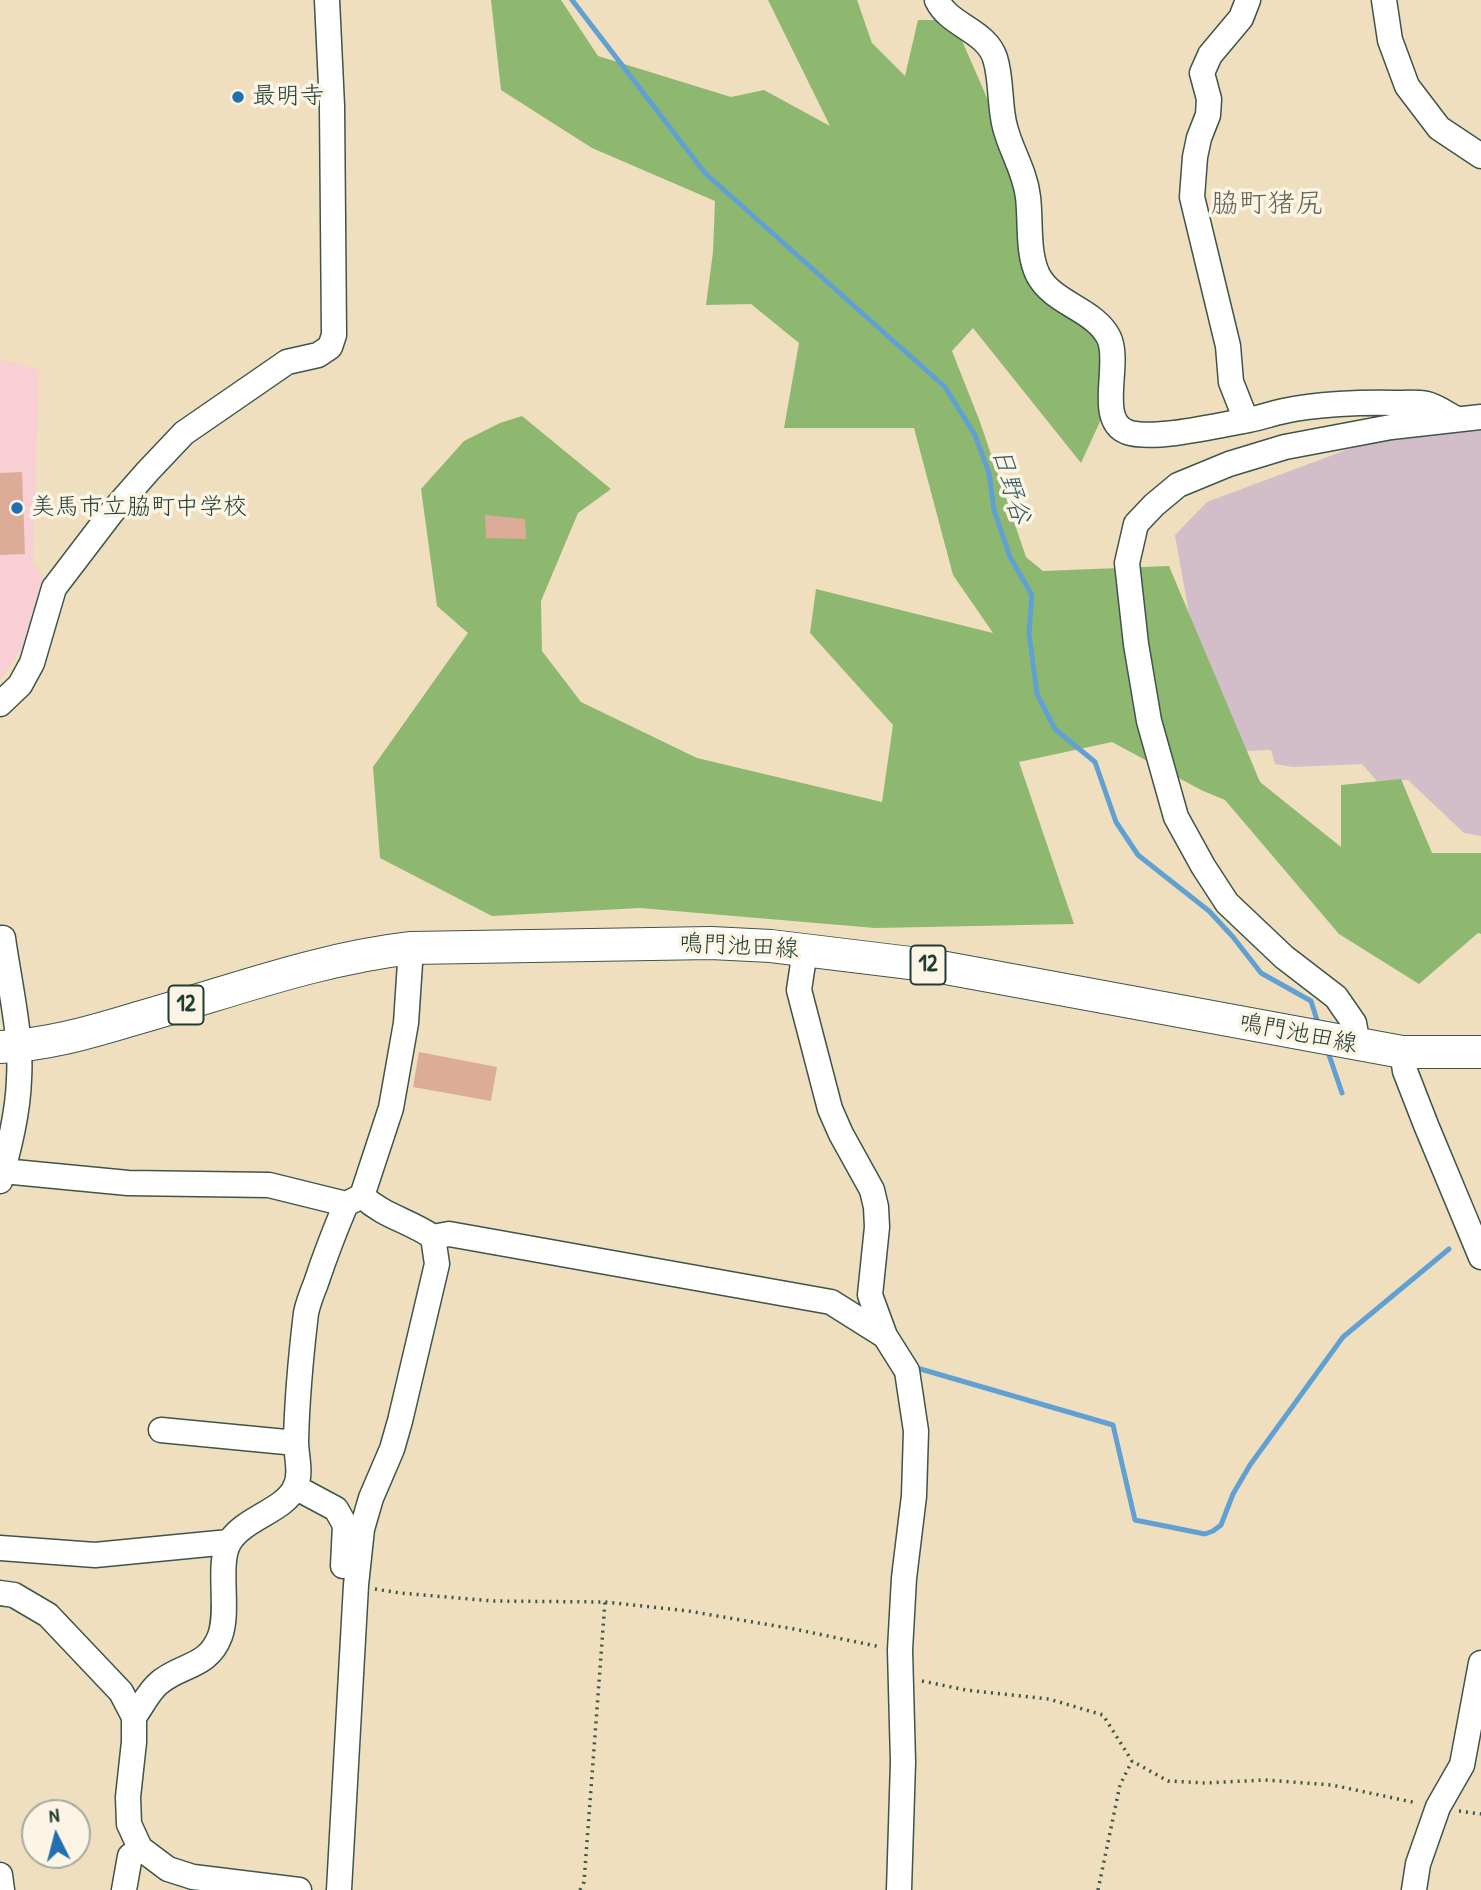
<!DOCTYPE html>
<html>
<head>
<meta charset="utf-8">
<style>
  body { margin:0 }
  #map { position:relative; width:1481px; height:1890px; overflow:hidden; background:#efdfbe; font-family:"Patrick Hand",sans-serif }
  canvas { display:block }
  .north { position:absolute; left:21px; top:1799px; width:70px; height:70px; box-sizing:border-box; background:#fcf5e5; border:2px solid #a4ab9e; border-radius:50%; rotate:354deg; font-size:19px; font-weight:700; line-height:28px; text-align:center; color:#1f3d34 }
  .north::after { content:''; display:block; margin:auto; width:24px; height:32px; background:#1f6fb2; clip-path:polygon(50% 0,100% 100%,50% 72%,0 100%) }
</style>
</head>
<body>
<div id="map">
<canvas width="1481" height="1890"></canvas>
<div class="north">N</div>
</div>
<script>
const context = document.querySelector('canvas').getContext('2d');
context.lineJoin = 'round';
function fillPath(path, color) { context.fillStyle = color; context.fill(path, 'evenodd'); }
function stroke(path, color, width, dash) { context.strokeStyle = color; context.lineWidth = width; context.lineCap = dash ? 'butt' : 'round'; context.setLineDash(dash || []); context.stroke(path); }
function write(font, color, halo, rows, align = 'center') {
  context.font = font + ' "Patrick Hand","Klee One",sans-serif'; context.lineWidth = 7; context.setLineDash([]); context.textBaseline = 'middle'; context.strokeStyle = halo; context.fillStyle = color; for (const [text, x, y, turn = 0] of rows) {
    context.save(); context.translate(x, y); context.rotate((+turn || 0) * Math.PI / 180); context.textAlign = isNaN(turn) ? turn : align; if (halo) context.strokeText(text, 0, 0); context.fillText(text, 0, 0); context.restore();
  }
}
fillPath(new Path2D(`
  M 0,359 L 39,370 L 33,562 L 45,580 L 29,638 L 0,681 Z`), '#f7cfd4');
fillPath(new Path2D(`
  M 1481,427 L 1481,836 L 1464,833 L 1408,780 L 1377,781 L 1362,764 L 1293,767 L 1275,764 L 1271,750 L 1246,751 L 1189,614 L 1175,535 L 1207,502 L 1389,434 Z`), '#d2bdc8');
fillPath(new Path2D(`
  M 491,0 L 561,0 L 598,56 L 731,97 L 764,90 L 830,126 L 768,0 L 857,0 L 872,43 L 905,76 L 918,20 L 953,20 L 1008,146 L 1032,287 L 1095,319 L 1109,402 L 1081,463 L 973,328 L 952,351 L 980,422 L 1026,557 L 1043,571 L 1169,566 L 1260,782 L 1341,847 L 1341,785 L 1401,779 L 1432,853 L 1481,853 L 1481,934 L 1478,933 L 1419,984 L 1339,934 L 1225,800 L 1201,790 L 1112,742 L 1019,762 L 1074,924 L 875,928 L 640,908 L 492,916 L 380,858 L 373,767 L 468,633 L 437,606 L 421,489 L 464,441 L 500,423 L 522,416 L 611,489 L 578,513 L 541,601 L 542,651 L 581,702 L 697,758 L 882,802 L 893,725 L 810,633 L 816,589 L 993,633 L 953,575 L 914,428 L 784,428 L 799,343 L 751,304 L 706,305 L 713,252 L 715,201 L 592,148 L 501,90 Z`), '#8eb86f');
stroke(new Path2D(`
  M 572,0 L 705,173 L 945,387 L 975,435 L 989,473 L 994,510 L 1010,557 L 1032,595 L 1029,633 L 1037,694 L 1055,729 L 1095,762 L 1116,822 L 1138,855 L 1209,911 L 1233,937 L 1261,973 L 1311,1001 L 1317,1020
  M 1329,1055 L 1342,1093
  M 917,1368 L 1113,1425 L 1135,1520 L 1205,1534 L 1213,1531 L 1221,1525 L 1233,1494 L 1250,1465 L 1343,1337 L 1449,1249`), '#61a0d3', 5);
fillPath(new Path2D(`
  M 22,472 L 25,554 L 0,555 L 0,473 Z
  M 485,515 L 525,519 L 526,539 L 486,538 Z
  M 419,1052 L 497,1067 L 491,1101 L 413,1087 Z`), '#ddac98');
const minor = new Path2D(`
  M 937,0 C 949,26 986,30 995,58 C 1002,80 999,105 1005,127 C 1011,151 1025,171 1028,197 C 1031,221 1027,253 1038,275 C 1053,304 1095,309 1109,338 C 1121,364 1096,420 1127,432 C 1152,441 1216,426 1243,421 C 1257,419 1270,414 1284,411 C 1314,404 1364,402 1395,403 C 1405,403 1417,402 1427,404 C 1436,406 1447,414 1455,418
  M 1384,0 L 1390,40 L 1407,86 L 1439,128 L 1481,156
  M 1246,420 L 1231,382 L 1228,346 L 1192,197 L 1195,157 L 1199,138 L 1208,115 L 1209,99 L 1202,73 L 1210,55 L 1241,18 L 1248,0
  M 0,704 L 20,685 L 32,663 L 54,588 L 112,512 L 148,471 L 184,433 L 287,362 L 318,355 L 330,347 L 334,335 L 332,106 L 327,0
  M 805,950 L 799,990 L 830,1109 L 841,1134 L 872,1190 L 876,1207 L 877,1227 L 870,1295 L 885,1336 L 907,1371 L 916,1431 L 914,1496 L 904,1578 L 900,1650 L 903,1762 L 899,1890
  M 1358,1045 L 1354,1023 L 1336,997 L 1284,957 L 1227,903 L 1203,866 L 1176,817 L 1149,721 L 1136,644 L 1127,563 L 1136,524 L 1154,505 L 1178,485 L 1229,464 L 1285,447 L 1391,427 L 1481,417
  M 1402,1052 L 1405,1071 L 1426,1125 L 1481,1257
  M 3,1171 L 128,1183 L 269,1185 L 346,1204
  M 0,1181 C 9,1148 18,1113 19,1079 C 22,1036 9,982 3,938
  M 433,1237 L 449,1234 L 831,1302 L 885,1336
  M 161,1430 L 296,1443
  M 295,1487 L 336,1509 L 345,1525 L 343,1566
  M 0,1548 L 95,1555 L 229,1542
  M 0,1593 L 14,1595 L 48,1615 L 121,1692 L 134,1717 L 134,1742 L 128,1797 L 129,1824 L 140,1848 L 168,1869 L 193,1877 L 299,1890
  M 134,1717 C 142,1706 149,1691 159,1683 C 181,1664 208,1668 220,1636 C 230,1609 216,1562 230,1541 C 245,1518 283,1511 295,1488 C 302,1473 296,1456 296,1441 C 297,1399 301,1355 306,1313 C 308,1303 312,1293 316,1283 C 325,1256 335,1230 346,1204 L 362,1196
  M 0,1875 L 2,1890
  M 124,1890 L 130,1856 L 140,1848
  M 339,1890 L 356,1585 L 362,1529 L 371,1498 L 392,1449 L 400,1421 L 437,1264 L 433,1237 C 408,1220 385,1217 362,1196 L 391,1108 L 406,1023 L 411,948
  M 1414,1890 L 1418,1864 L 1438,1807 L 1462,1765 L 1481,1663`);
const major = new Path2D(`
  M 0,1047 C 45,1045 88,1033 131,1020 C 224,994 315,959 411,948 L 711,943 L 771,946 L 935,966 L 1402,1052 L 1481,1052`);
stroke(minor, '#3e5549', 27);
stroke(major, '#3e5549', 34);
stroke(new Path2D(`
  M 375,1589 L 400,1593 L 493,1601 L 605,1602 L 688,1611 L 794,1629 L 881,1647
  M 922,1681 L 966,1690 L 1049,1699 L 1103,1715 L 1132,1761 L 1168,1781 L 1205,1783 L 1265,1780 L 1332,1785 L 1417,1803
  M 1459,1811 L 1481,1814
  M 580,1890 L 584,1882 L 605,1602
  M 1098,1890 L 1120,1785 L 1132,1761`), '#3e5549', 3.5, [2, 5]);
stroke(minor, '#fff', 24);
stroke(major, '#fff', 32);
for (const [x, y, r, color] of [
  [238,97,7,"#1f6fb2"],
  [17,508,7,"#1f6fb2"]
]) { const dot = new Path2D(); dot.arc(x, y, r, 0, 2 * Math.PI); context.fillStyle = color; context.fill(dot); stroke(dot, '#fcf5e5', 2.5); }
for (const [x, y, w] of [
  [928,965,35],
  [186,1005,35]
]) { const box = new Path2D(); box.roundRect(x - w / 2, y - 19.5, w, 39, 5); context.fillStyle = '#fcf5e5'; context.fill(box); stroke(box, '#1f3d34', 2); }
write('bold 23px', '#1f3d34', null, [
  ["12",928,965],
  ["12",186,1005]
]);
write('24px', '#1f3d34', '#fcf5e5', [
  ["最明寺",252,97],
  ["美馬市立脇町中学校",31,508]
], 'left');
write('24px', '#1f3d34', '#fcf5e5', [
  ["鳴門池田線",739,947,3],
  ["鳴門池田線",1298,1034,11]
]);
write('italic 26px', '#335b64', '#fcf5e5', [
  ["日野谷",1010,486,74]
]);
write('28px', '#626457', '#fcf5e5', [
  ["脇町猪尻",1267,205]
]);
</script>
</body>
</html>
